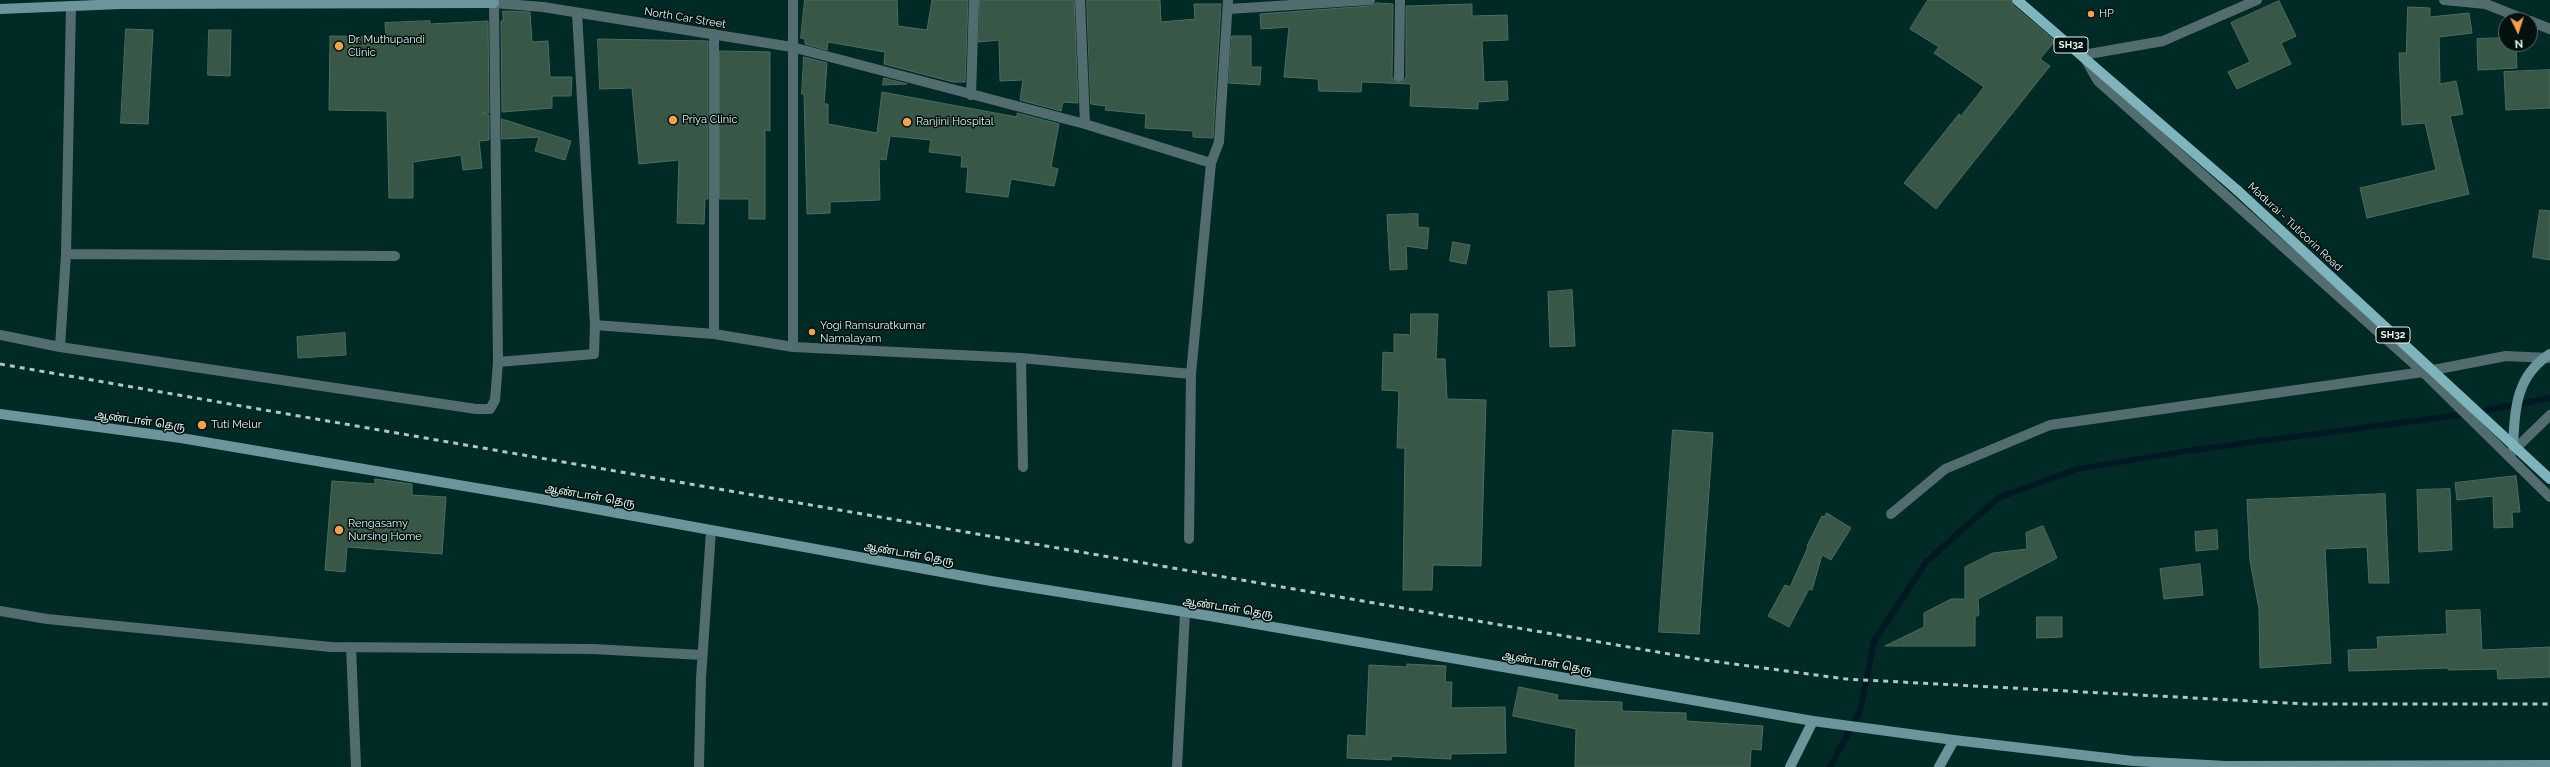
<!DOCTYPE html>
<html>
<head>
<meta charset="utf-8">
<style>
  body { margin:0 }
  #map { position:relative; width:2550px; height:767px; overflow:hidden; background:#002a26; font-family:Raleway,sans-serif }
  canvas { display:block }
  .north { position:absolute; left:2498px; top:12px; width:40px; height:40px; box-sizing:border-box; background:#02100e; border:1px solid #5b6c69; border-radius:50%; rotate:176deg; font-size:11px; font-weight:700; line-height:16px; text-align:center; color:#e0f6f2 }
  .north::after { content:''; display:block; margin:auto; width:14px; height:18px; background:#f7a148; clip-path:polygon(50% 0,100% 100%,50% 72%,0 100%) }
</style>
</head>
<body>
<div id="map">
<canvas width="2550" height="767"></canvas>
<div class="north">N</div>
</div>
<script>
const context = document.querySelector('canvas').getContext('2d');
context.lineJoin = 'round';
function stroke(path, color, width, dash) { context.strokeStyle = color; context.lineWidth = width; context.lineCap = dash ? 'butt' : 'round'; context.setLineDash(dash || []); context.stroke(path); }
function fillPath(path, color) { context.fillStyle = color; context.fill(path, 'evenodd'); }
function write(font, color, halo, rows, align = 'center') {
  context.font = font + ' Raleway,"Noto Sans Tamil",sans-serif'; context.lineWidth = 3; context.setLineDash([]); context.textBaseline = 'middle'; context.strokeStyle = halo; context.fillStyle = color; for (const [text, x, y, turn = 0] of rows) {
    context.save(); context.translate(x, y); context.rotate((+turn || 0) * Math.PI / 180); context.textAlign = isNaN(turn) ? turn : align; if (halo) context.strokeText(text, 0, 0); context.fillText(text, 0, 0); context.restore();
  }
}
stroke(new Path2D(`
  M 2477,412 L 2550,398
  M 1830,767 L 1860,711 L 1874,641 L 1926,562 L 1998,498 L 2077,469 L 2193,450 L 2468,414`), '#001724', 6);
const building = new Path2D(`
  M 805,0 L 897,0 L 898,26 L 927,30 L 932,0 L 968,0 L 965,82 L 953,82 L 884,64 L 885,52 L 828,42 L 827,50 L 805,44 L 805,39 L 801,38 Z
  M 980,0 L 1074,0 L 1078,103 L 1063,102 L 1061,111 L 1020,100 L 1023,80 L 1000,81 L 999,40 L 979,42 Z
  M 1087,0 L 1160,0 L 1161,22 L 1195,19 L 1194,4 L 1221,4 L 1213,138 L 1193,137 L 1193,131 L 1145,128 L 1146,114 L 1105,110 L 1106,106 L 1091,104 Z
  M 1928,0 L 2011,0 L 2013,5 L 2055,41 L 2040,59 L 2050,66 L 1936,209 L 1904,183 L 1959,114 L 1961,116 L 1984,87 L 1934,53 L 1939,47 L 1910,29 Z
  M 2279,1 L 2296,36 L 2281,43 L 2291,64 L 2237,89 L 2228,72 L 2250,62 L 2231,23 Z
  M 1376,3 L 1393,4 L 1392,77 L 1399,83 L 1402,82 L 1406,77 L 1406,6 L 1472,4 L 1472,16 L 1507,15 L 1508,40 L 1482,41 L 1484,82 L 1507,81 L 1508,100 L 1478,102 L 1478,109 L 1410,106 L 1411,84 L 1362,82 L 1361,92 L 1319,91 L 1318,79 L 1284,77 L 1289,27 L 1261,29 L 1260,14 L 1370,6 Z
  M 2408,7 L 2430,8 L 2430,17 L 2469,13 L 2472,33 L 2439,37 L 2440,84 L 2456,81 L 2463,114 L 2450,116 L 2469,194 L 2367,218 L 2360,188 L 2436,170 L 2425,123 L 2402,125 L 2399,53 L 2406,53 Z
  M 503,11 L 530,12 L 532,42 L 548,41 L 550,77 L 572,77 L 571,96 L 552,96 L 552,108 L 502,112 L 501,21 L 503,21 Z
  M 430,21 L 430,24 L 488,21 L 489,113 L 482,113 L 489,115 L 489,140 L 479,141 L 482,168 L 463,170 L 461,155 L 413,162 L 413,198 L 389,198 L 387,111 L 329,110 L 330,36 L 386,37 L 385,23 Z
  M 126,29 L 153,30 L 148,124 L 121,123 Z
  M 209,30 L 231,30 L 230,76 L 208,75 Z
  M 1232,36 L 1251,36 L 1251,67 L 1261,67 L 1260,85 L 1229,83 Z
  M 2506,38 L 2506,44 L 2516,44 L 2517,68 L 2478,70 L 2477,39 Z
  M 598,39 L 708,41 L 708,199 L 705,199 L 704,224 L 677,223 L 679,160 L 639,164 L 632,88 L 600,89 Z
  M 720,51 L 770,52 L 770,131 L 765,130 L 765,219 L 749,219 L 749,199 L 720,199 Z
  M 804,57 L 827,63 L 824,104 L 828,104 L 828,124 L 877,133 L 882,92 L 1017,117 L 1017,113 L 1059,124 L 1051,167 L 1058,169 L 1054,186 L 1011,179 L 1008,197 L 966,192 L 968,167 L 961,167 L 962,156 L 929,152 L 931,140 L 890,136 L 886,160 L 879,159 L 880,200 L 830,202 L 830,213 L 807,214 L 804,94 L 802,94 Z
  M 2550,70 L 2550,108 L 2506,110 L 2504,72 Z
  M 884,78 L 907,84 L 883,85 Z
  M 502,119 L 571,141 L 565,160 L 535,151 L 539,137 L 502,139 Z
  M 2540,210 L 2550,211 L 2550,260 L 2533,257 Z
  M 1418,214 L 1418,227 L 1429,228 L 1427,249 L 1406,246 L 1407,269 L 1390,270 L 1387,215 Z
  M 1453,242 L 1470,245 L 1466,264 L 1450,261 Z
  M 1572,290 L 1575,346 L 1550,347 L 1548,292 Z
  M 1411,314 L 1438,314 L 1436,359 L 1445,359 L 1447,399 L 1486,400 L 1481,566 L 1433,565 L 1432,590 L 1403,590 L 1405,448 L 1397,448 L 1399,391 L 1382,390 L 1383,352 L 1394,353 L 1394,334 L 1410,335 Z
  M 345,333 L 346,355 L 298,358 L 297,337 Z
  M 1673,430 L 1713,433 L 1699,634 L 1659,632 Z
  M 2516,476 L 2520,512 L 2512,512 L 2513,527 L 2494,528 L 2493,496 L 2457,500 L 2455,483 Z
  M 375,479 L 412,484 L 412,495 L 446,497 L 442,554 L 347,547 L 345,572 L 325,570 L 332,481 L 375,484 Z
  M 2450,489 L 2452,550 L 2419,552 L 2417,490 Z
  M 2385,494 L 2389,583 L 2369,583 L 2367,547 L 2325,549 L 2331,663 L 2260,668 L 2259,609 L 2250,561 L 2247,500 Z
  M 1827,513 L 1851,528 L 1831,560 L 1822,555 L 1812,590 L 1809,589 L 1789,627 L 1768,616 L 1785,585 L 1790,587 L 1808,547 L 1807,546 L 1822,516 L 1824,517 Z
  M 2043,526 L 2057,558 L 1978,599 L 1979,615 L 1975,617 L 1975,646 L 1885,646 L 1924,627 L 1924,613 L 1951,599 L 1965,599 L 1965,567 L 1993,553 L 2027,549 L 2026,533 Z
  M 2217,530 L 2218,549 L 2196,551 L 2195,532 Z
  M 2200,564 L 2203,595 L 2164,599 L 2160,569 Z
  M 2480,610 L 2482,650 L 2550,647 L 2550,677 L 2498,679 L 2497,669 L 2448,670 L 2448,668 L 2349,671 L 2348,650 L 2378,649 L 2377,637 L 2447,634 L 2446,611 Z
  M 2037,617 L 2062,617 L 2062,637 L 2037,638 Z
  M 1407,664 L 1446,666 L 1445,682 L 1452,682 L 1451,708 L 1505,707 L 1506,753 L 1451,754 L 1451,759 L 1392,756 L 1391,760 L 1347,758 L 1348,735 L 1366,736 L 1369,665 L 1407,667 Z
  M 1519,687 L 1558,695 L 1557,700 L 1622,702 L 1622,711 L 1686,713 L 1686,721 L 1763,726 L 1761,750 L 1751,749 L 1750,767 L 1575,767 L 1576,729 L 1513,716 Z`);
fillPath(building, '#385746');
stroke(building, '#4d6d5c', 1);
stroke(new Path2D(`
  M 793,0 L 793,347
  M 1080,0 L 1085,124
  M 2257,0 L 2163,41 L 2083,55 L 2098,81 L 2423,372 L 2550,497
  M 2444,0 L 2486,4 L 2526,20
  M 1229,9 L 1370,0
  M 577,13 L 595,325 L 714,334 L 793,347 L 1021,358 L 1023,467
  M 2530,21 L 2550,29
  M 714,34 L 714,334
  M 1399,77 L 1400,0
  M 971,95 L 974,0
  M 1211,163 L 1219,142 L 1228,0
  M 66,254 L 395,256
  M 0,335 L 60,347 L 476,409 L 490,409 L 495,400 L 498,362 L 494,3 L 543,7 L 792,47 L 1085,124 L 1211,163 L 1191,374 L 1189,539
  M 60,347 L 66,254 L 71,6
  M 1021,358 L 1191,374
  M 498,362 L 594,354 L 595,325
  M 2511,453 L 2550,415
  M 1891,514 L 1945,469 L 2050,425 L 2423,372 L 2506,356 L 2550,358
  M 0,611 L 47,619 L 331,647 L 593,649 L 702,655
  M 351,647 L 356,767
  M 699,767 L 701,678 L 711,531
  M 1177,767 L 1185,613`), '#526c70', 10);
stroke(new Path2D(`
  M 0,9 L 121,4 L 494,3 L 493,0
  M 0,414 L 181,438 L 535,498 L 991,581 L 1210,616 L 1813,721
  M 1790,767 L 1813,721 L 1954,740
  M 1939,767 L 1954,740 L 2133,761 L 2226,766 L 2550,765`), '#6b959b', 10);
stroke(new Path2D(`
  M 2017,0 L 2237,190`), '#7eb5bd', 10);
stroke(new Path2D(`
  M 0,364 L 1489,623 L 1704,660 L 1846,679 L 2305,704 L 2550,704`), '#aec8c4', 3, [5, 5]);
stroke(new Path2D(`
  M 2513,446 C 2515,408 2516,376 2550,354`), '#6b959b', 10);
stroke(new Path2D(`
  M 2237,190 L 2550,479`), '#7eb5bd', 10);
for (const [x, y, r, color] of [
  [2091,14,4,"#f7a148"],
  [339,46,5,"#f7a148"],
  [673,120,5,"#f7a148"],
  [907,122,5,"#f7a148"],
  [812,332,4,"#f7a148"],
  [202,425,5,"#f7a148"],
  [339,530,5,"#f7a148"]
]) { const dot = new Path2D(); dot.arc(x, y, r, 0, 2 * Math.PI); context.fillStyle = color; context.fill(dot); stroke(dot, '#02100e', 1.5); }
for (const [x, y, w] of [
  [2071,45,34],
  [2393,335,34]
]) { const box = new Path2D(); box.roundRect(x - w / 2, y - 8, w, 16, 3); context.fillStyle = '#02100e'; context.fill(box); stroke(box, '#e0f6f2', 1); }
write('bold 10px', '#e0f6f2', null, [
  ["SH32",2071,45],
  ["SH32",2393,335]
]);
write('11px', '#e0f6f2', '#02100e', [
  ["HP",2099,14],
  ["Dr. Muthupandi",348,40],
  ["Clinic",348,53],
  ["Priya Clinic",682,120],
  ["Ranjini Hospital",916,122],
  ["Yogi Ramsuratkumar",820,326],
  ["Namalayam",820,339],
  ["Tuti Melur",211,425],
  ["Rengasamy",348,524],
  ["Nursing Home",348,537]
], 'left');
write('11px', '#e0f6f2', '#02100e', [
  ["North Car Street",685,18,9],
  ["Madurai - Tuticorin Road",2295,227,43],
  ["ஆண்டாள் தெரு",140,421,8],
  ["ஆண்டாள் தெரு",590,496,10],
  ["ஆண்டாள் தெரு",909,554,10],
  ["ஆண்டாள் தெரு",1228,608,9],
  ["ஆண்டாள் தெரு",1547,663,10]
]);
</script>
</body>
</html>
